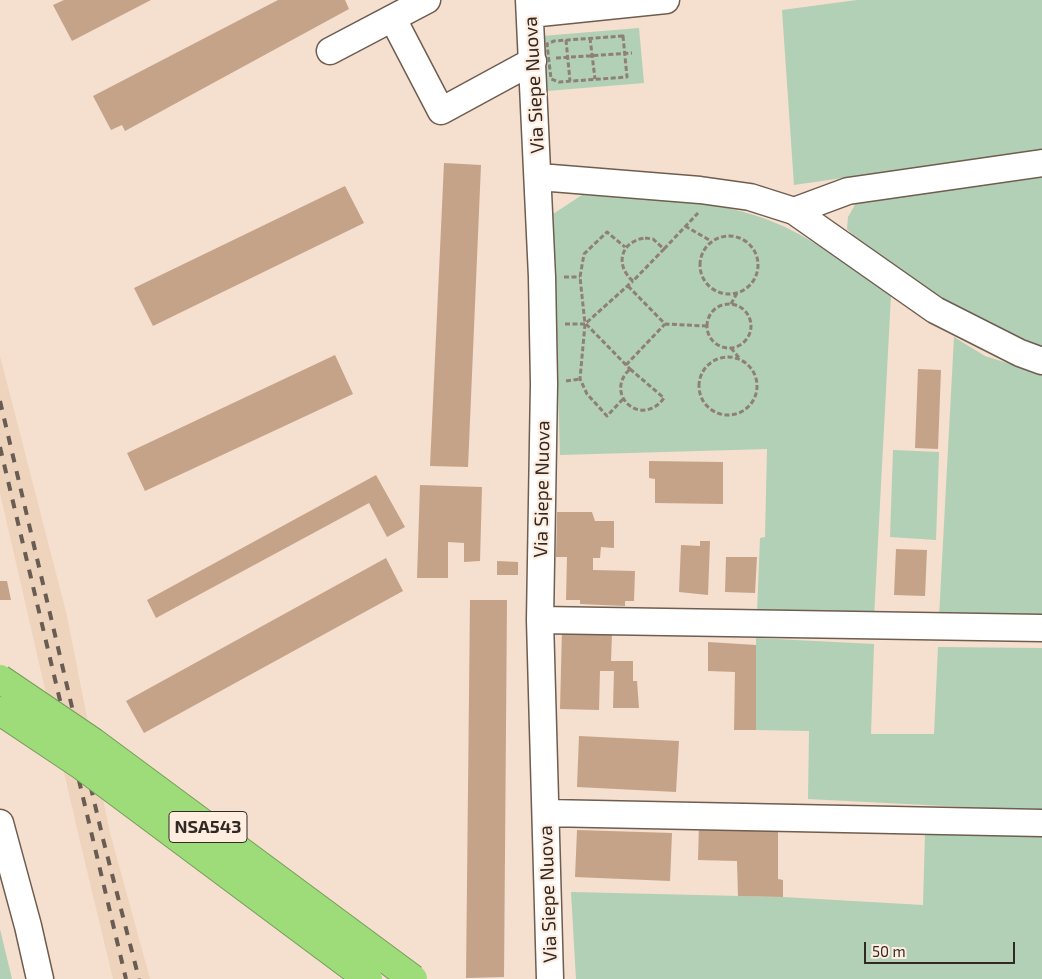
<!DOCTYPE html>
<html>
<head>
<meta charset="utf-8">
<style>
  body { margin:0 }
  #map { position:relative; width:1042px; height:979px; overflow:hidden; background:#f5dfce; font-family:"Exo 2",sans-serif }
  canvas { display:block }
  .scale { position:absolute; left:864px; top:942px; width:151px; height:22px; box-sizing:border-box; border:2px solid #312923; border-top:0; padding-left:6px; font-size:15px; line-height:18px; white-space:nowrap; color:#312923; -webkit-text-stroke:4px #ffede0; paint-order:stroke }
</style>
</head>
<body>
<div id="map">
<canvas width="1042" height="979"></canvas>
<div class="scale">50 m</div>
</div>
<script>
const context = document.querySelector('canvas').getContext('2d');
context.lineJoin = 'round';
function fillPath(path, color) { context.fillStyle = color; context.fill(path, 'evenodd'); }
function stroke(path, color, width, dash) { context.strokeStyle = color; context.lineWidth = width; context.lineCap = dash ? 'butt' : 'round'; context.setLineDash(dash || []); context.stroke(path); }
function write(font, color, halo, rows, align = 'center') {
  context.font = font + ' "Exo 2",sans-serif'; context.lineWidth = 4.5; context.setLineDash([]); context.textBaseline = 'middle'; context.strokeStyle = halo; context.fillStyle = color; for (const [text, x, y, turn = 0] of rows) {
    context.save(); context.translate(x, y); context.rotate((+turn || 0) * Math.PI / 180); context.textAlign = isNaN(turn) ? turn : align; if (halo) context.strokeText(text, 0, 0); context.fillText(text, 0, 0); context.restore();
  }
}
fillPath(new Path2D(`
  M 0,356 L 67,616 L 109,829 L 150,979 L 113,979 L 78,833 L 0,493 Z`), '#eed3bd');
fillPath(new Path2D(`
  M 857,0 L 1042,0 L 1042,149 L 794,185 L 782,10 Z
  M 639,28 L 644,83 L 547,91 L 542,36 Z
  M 1042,176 L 1042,349 L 1033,346 C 968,312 898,283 847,229 L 848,217 L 856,203 Z
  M 582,195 C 646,200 717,197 778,224 C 818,241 855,271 891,295 L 874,617 L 757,613 L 760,538 L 765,537 L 767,449 L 560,455 L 553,214 Z
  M 954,337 L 985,356 L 1042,374 L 1042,619 L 939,617 Z
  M 893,450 L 939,452 L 936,540 L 890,537 Z
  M 756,638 L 874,644 L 871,734 L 934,734 L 938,647 L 1042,648 L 1042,811 L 808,799 L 809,731 L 756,730 Z
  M 925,834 L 1042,837 L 1042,979 L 576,979 L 571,892 L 783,897 L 923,905 Z
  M 0,929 L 12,979 L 0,979 Z`), '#b1d0b5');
fillPath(new Path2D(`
  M 64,0 L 151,0 L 72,41 L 53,5 Z
  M 278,0 L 345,0 L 349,9 L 125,131 L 122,125 L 111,130 L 93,96 Z
  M 444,163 L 481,165 L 468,467 L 430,466 Z
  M 345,186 L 364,223 L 153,326 L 134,288 Z
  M 335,355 L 353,394 L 145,491 L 127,453 Z
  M 918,369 L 941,370 L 938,449 L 915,448 Z
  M 649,461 L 723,462 L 723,504 L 655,503 L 655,479 L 649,478 Z
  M 376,475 L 405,527 L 387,537 L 369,503 L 156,618 L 147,600 Z
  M 420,485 L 482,487 L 480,561 L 464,562 L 464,543 L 448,542 L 448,578 L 417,578 Z
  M 557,512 L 592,512 L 595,521 L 614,521 L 614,548 L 601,547 L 600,558 L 593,558 L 593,570 L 635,571 L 634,601 L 625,601 L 625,606 L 580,604 L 580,600 L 566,600 L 567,557 L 556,557 Z
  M 700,541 L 710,541 L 708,595 L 679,592 L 681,545 L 700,546 Z
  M 896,549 L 927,550 L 925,596 L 894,595 Z
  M 726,557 L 757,557 L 755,593 L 725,592 Z
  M 386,558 L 403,591 L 144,733 L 126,701 Z
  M 497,561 L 518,562 L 518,575 L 497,575 Z
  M 0,581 L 7,581 L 11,600 L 0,600 Z
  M 470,600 L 507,600 L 504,977 L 466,978 Z
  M 562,629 L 612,633 L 611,661 L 633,661 L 633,681 L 637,681 L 639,708 L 613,708 L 614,671 L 600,671 L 599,710 L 560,709 Z
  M 708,642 L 756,645 L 756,730 L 734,730 L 735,672 L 708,671 Z
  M 579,736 L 679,741 L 676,792 L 577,787 Z
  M 699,824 L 778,827 L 778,879 L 783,880 L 783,897 L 738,896 L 737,861 L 698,860 Z
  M 577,830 L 672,833 L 670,881 L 575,877 Z`), '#c5a388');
const minor = new Path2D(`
  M 529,0 L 542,277 L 544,384 L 540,620 L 550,979
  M 530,14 L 666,0
  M 393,19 L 441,111 L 533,61
  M 330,51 L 427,0
  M 539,177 L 700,190 L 750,197 L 794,211 L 935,310 L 1020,353 L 1042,361
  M 794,211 L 848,191 L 1042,163
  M 540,620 L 1042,628
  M 546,813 L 1042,823
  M 0,823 L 28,926 L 40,979`);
stroke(minor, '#6f5d4f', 29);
stroke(new Path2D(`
  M 623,36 L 627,77 L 559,82 L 551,79 L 547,44 L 554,41 Z
  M 590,38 L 595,79
  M 566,40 L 570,81
  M 556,58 L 632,53
  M 685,226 L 711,241
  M700 265a29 29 0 1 1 58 0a29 29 0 1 1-58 0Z
  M 645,238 L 653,239 L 664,249 L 633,281 C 614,265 621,241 645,238 Z
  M 664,249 L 698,213
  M 564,277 L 580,277
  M 628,286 L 665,324 L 707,326
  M 731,304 L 737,293
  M707 326a22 22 0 1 1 44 0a22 22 0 1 1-44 0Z
  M 565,324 L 585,324 L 633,281
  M 586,324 L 630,369
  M 731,348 L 740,359
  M699 386a29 29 0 1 1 58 0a29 29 0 1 1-58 0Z
  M 626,365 L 665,324
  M 630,369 L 664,398 C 641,429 603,394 630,369 Z
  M 566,381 L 580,379
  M 623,399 L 607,416 L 587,394 L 580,379 L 585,324 L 580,277 L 584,254 L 607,232 L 625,247`), '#8e8075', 3, [5, 2.5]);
stroke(minor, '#fff', 26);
stroke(new Path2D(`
  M 0,401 L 103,839 L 139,979
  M 0,447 L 126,979`), '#685c53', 4, [9, 9]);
const highwayBridge = new Path2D(`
  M 0,679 L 93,742 L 413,979
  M 0,711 L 81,765 L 368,979`);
stroke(highwayBridge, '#779d5b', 30, []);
stroke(highwayBridge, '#9ddc79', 28);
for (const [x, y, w] of [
  [208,827,78]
]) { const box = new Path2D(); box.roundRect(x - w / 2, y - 15.5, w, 31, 4); context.fillStyle = '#ffede0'; context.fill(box); stroke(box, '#312923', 1); }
write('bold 18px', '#312923', null, [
  ["NSA543",208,827]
]);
write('19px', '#312923', '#ffede0', [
  ["Via Siepe Nuova",534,85,-93],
  ["Via Siepe Nuova",542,489,-89],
  ["Via Siepe Nuova",548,894,-92]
]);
</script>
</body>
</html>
